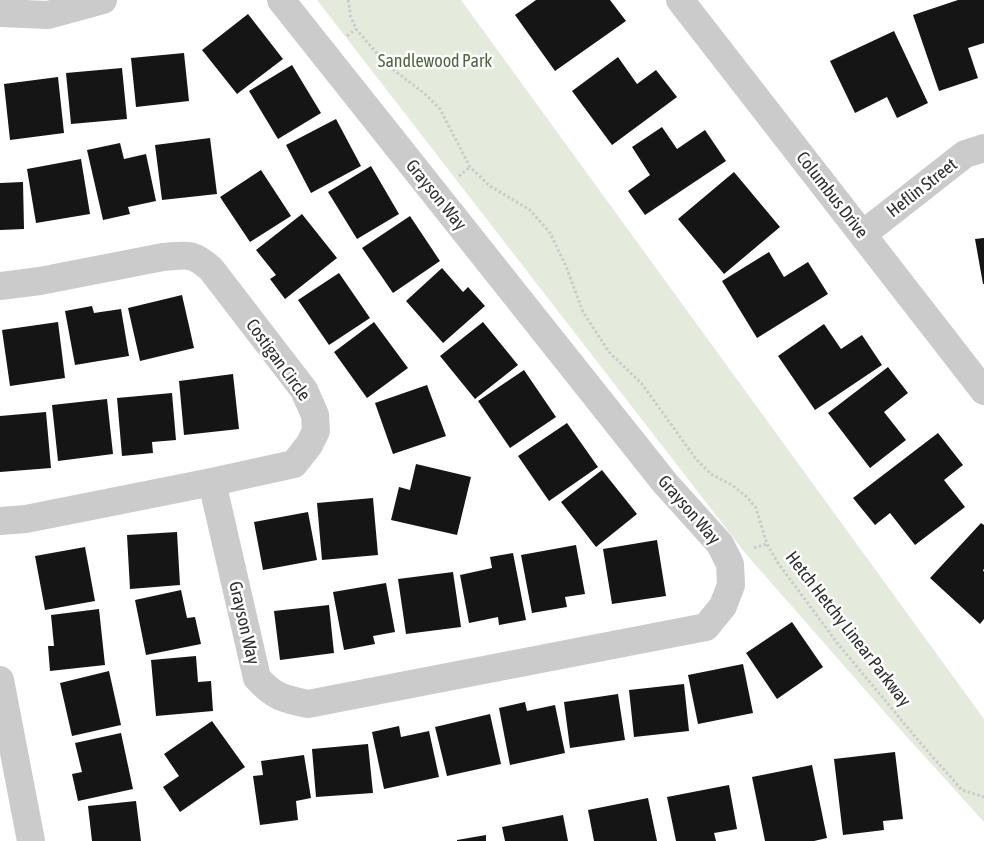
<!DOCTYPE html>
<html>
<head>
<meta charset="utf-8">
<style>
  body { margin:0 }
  canvas { display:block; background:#fff }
</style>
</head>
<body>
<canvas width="984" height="841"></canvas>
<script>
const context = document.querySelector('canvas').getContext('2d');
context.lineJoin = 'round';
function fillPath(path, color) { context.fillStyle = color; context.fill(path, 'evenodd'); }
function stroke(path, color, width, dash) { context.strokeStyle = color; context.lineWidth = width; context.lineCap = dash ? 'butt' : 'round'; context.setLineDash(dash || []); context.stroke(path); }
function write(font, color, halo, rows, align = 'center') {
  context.font = font + ' "Asap Condensed",sans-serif'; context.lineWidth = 5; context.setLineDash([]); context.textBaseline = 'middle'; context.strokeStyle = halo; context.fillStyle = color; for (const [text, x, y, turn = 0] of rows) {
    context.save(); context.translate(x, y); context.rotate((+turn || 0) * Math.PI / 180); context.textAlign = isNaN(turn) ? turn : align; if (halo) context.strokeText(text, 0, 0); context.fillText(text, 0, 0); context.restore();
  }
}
fillPath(new Path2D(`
  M 317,0 L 461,0 L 984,719 L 984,822 L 888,716 L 746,554 Z`), '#e4ebdd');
fillPath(new Path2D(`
  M 536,0 L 610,0 L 626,21 L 555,71 L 515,15 Z
  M 958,0 L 984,0 L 984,43 L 968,48 L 978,78 L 939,91 L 913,15 Z
  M 248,14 L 283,59 L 237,94 L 202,50 Z
  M 894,31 L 928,103 L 897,118 L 887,97 L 855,113 L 830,61 Z
  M 184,53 L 189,101 L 136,107 L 131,58 Z
  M 618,57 L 637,84 L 656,70 L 677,97 L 612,145 L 572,91 Z
  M 292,65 L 321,113 L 278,139 L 249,91 Z
  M 122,68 L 127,119 L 71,124 L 66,73 Z
  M 58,77 L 64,133 L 10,140 L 4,84 Z
  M 336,119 L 361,166 L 311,193 L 286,145 Z
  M 662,127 L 677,149 L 705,130 L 726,161 L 645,215 L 628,191 L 650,175 L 632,147 Z
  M 210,138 L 217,194 L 162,200 L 155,145 Z
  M 120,143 L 124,159 L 146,154 L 156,201 L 128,207 L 130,214 L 103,220 L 87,150 Z
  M 81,159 L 90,214 L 36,223 L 27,169 Z
  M 371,166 L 399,214 L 357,239 L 328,192 Z
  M 261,170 L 291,216 L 250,242 L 220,197 Z
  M 734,172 L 780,227 L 724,274 L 678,219 Z
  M 23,182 L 24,229 L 0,230 L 0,183 Z
  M 302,214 L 337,258 L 285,299 L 270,279 L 276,275 L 256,250 Z
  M 410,216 L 440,261 L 393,293 L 362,248 Z
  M 984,238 L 984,284 L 983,284 L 975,239 Z
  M 769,252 L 784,277 L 808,262 L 828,294 L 757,338 L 722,281 Z
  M 442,268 L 463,292 L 468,287 L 485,306 L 443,343 L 406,301 Z
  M 339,273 L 370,318 L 329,345 L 298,300 Z
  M 182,295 L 194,348 L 140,361 L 128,308 Z
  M 92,306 L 94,313 L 121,309 L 129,356 L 75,365 L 65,311 Z
  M 58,322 L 65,378 L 10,386 L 2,330 Z
  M 374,322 L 408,368 L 367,398 L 334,352 Z
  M 483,322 L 518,365 L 475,399 L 440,356 Z
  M 824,324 L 841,349 L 862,335 L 882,365 L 815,410 L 778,356 Z
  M 888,367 L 908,393 L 884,412 L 906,440 L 870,468 L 828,413 Z
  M 524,370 L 556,417 L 510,448 L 478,401 Z
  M 233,374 L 239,429 L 184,435 L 179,381 Z
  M 427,385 L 446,436 L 393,454 L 375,403 Z
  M 172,393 L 176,440 L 152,442 L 153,453 L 122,456 L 117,398 Z
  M 107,399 L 113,454 L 58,461 L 52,405 Z
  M 46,412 L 51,468 L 0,472 L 0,416 Z
  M 567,423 L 598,467 L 549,501 L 518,456 Z
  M 938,433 L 963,465 L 944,480 L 965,507 L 915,545 L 890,513 L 875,525 L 853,498 Z
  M 416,464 L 471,477 L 457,535 L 391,520 L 399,487 L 410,490 Z
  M 602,470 L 637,514 L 596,547 L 561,502 Z
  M 373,498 L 378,555 L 322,560 L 317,503 Z
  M 308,512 L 317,560 L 263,570 L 254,522 Z
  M 981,523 L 984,525 L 984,569 L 983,570 L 984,572 L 984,619 L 980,624 L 930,578 Z
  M 177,532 L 180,585 L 130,589 L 127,535 Z
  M 657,540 L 666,596 L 612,604 L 603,549 Z
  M 576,545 L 585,594 L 565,597 L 567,607 L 532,613 L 521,555 Z
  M 85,547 L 95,601 L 45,610 L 35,556 Z
  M 513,553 L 526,620 L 499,625 L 498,617 L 469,623 L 460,575 L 492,568 L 490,557 Z
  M 453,572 L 461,627 L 406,634 L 398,579 Z
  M 386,583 L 395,632 L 373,636 L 375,644 L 344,650 L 333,592 Z
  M 181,590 L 187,618 L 195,617 L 201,644 L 146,655 L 135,600 Z
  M 329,605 L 334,653 L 280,660 L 274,611 Z
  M 99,609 L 105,665 L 50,671 L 48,646 L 54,646 L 51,615 Z
  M 792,622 L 823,667 L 777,699 L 746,653 Z
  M 196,656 L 198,682 L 211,681 L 213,711 L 156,716 L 151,660 Z
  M 743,664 L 753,713 L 698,724 L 688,675 Z
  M 109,671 L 121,725 L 72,736 L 60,683 Z
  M 684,684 L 689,731 L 634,737 L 629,690 Z
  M 618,694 L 625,740 L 570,748 L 564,702 Z
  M 525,702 L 527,711 L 555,705 L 565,753 L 510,765 L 499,708 Z
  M 490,714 L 501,764 L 447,776 L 435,727 Z
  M 212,721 L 245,767 L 180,812 L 163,787 L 179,776 L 164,754 Z
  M 399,726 L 401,737 L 429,731 L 439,777 L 384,789 L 372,732 Z
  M 121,733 L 133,789 L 78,801 L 72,774 L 82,772 L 75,743 Z
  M 368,744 L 373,793 L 316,797 L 312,749 Z
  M 895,752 L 903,819 L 883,821 L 884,830 L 843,835 L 834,759 Z
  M 304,755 L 311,798 L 296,801 L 298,820 L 260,825 L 253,776 L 263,775 L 261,761 Z
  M 812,765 L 827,838 L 814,841 L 765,841 L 752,777 Z
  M 729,785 L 737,829 L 714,833 L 716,841 L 676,841 L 667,797 Z
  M 648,798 L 657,841 L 594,841 L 588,810 Z
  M 136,801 L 141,841 L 92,841 L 88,806 Z
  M 563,815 L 568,841 L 505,841 L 502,827 Z
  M 486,835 L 486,841 L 457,841 L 457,840 Z`), '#151515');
stroke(new Path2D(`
  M 348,0 L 351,17 L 356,29 L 386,64 L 425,94 L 440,109 L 470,167 L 490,186 L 530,210 L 550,233 L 566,266 L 583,312 L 609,352 L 642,384 L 696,459 L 711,474 L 732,485 L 747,497 L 756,508 L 767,544 L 778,563 L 838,644 L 923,746 L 962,790 L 984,797
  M 347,36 L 356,29
  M 459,176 L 470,167
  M 754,548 L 767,544`), '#cbcbcb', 3, [2.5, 2.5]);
stroke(new Path2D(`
  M 680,0 L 984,391
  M 0,13 L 48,15 L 103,0
  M 863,234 L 965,154 L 984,148
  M 0,286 L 40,281 L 163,257 C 188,255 192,252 211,269 L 304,390 L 315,415 L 316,431 L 309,445 L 294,464 L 212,482 L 26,519 L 0,521
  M 212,482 L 257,678 C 274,697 284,699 308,704 L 706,627 L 723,606 L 731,585 L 730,564 L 720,544 L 665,483 L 281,0
  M 0,680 L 31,841`), '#cbcbcb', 28);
write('18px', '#51673e', '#fff', [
  ["Sandlewood Park",435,61]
]);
write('18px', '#2e2e2e', '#fff', [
  ["Heflin Street",922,188,-38],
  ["Grayson Way",436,195,51],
  ["Columbus Drive",832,195,52],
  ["Costigan Circle",278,360,54],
  ["Grayson Way",689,510,49],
  ["Grayson Way",244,623,77],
  ["Hetch Hetchy Linear Parkway",848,629,52]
]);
</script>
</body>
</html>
